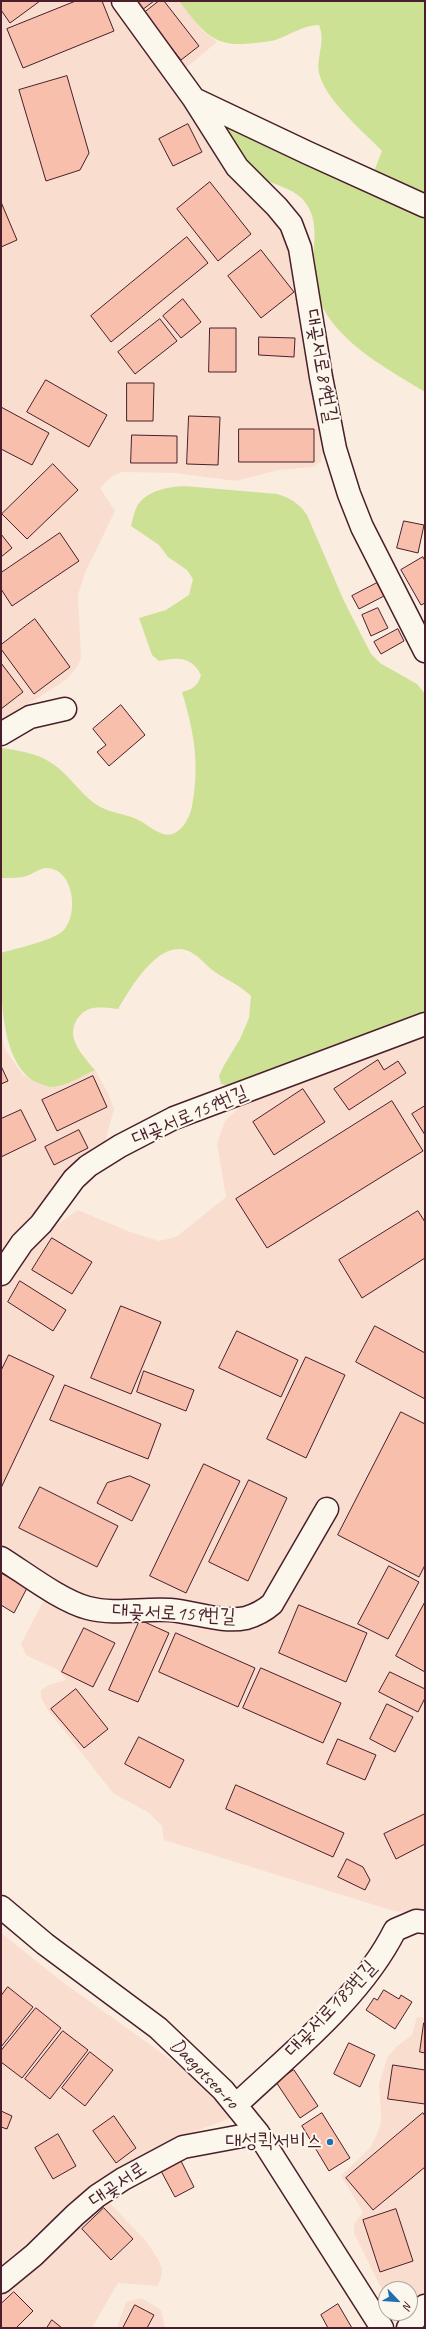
<!DOCTYPE html>
<html>
<head>
<meta charset="utf-8">
<style>
  body { margin:0 }
  #map { position:relative; width:426px; height:2329px; overflow:hidden; background:#faecdf; font-family:Caveat,sans-serif }
  canvas { display:block }
  .frame { position:absolute; inset:0; border:2px solid #4a1f2b; pointer-events:none }
  .north { position:absolute; left:378px; top:2281px; width:40px; height:40px; box-sizing:border-box; background:#fbf7ec; border:1px solid #b4a19f; border-radius:50%; rotate:115deg; font-size:11px; font-weight:700; line-height:16px; text-align:center; color:#4a1f2b }
  .north::after { content:''; display:block; margin:auto; width:14px; height:18px; background:#1f6fb2; clip-path:polygon(50% 0,100% 100%,50% 72%,0 100%) }
</style>
</head>
<body>
<div id="map">
<canvas width="426" height="2329"></canvas>
<div class="frame"></div>
<div class="north">N</div>
</div>
<script>
const context = document.querySelector('canvas').getContext('2d');
context.lineJoin = 'round';
function fillPath(path, color) { context.fillStyle = color; context.fill(path, 'evenodd'); }
function stroke(path, color, width, dash) { context.strokeStyle = color; context.lineWidth = width; context.lineCap = dash ? 'butt' : 'round'; context.setLineDash(dash || []); context.stroke(path); }
function write(font, color, halo, rows, align = 'center') {
  context.font = font + ' Caveat,"Poor Story",sans-serif'; context.lineWidth = 4; context.setLineDash([]); context.textBaseline = 'middle'; context.strokeStyle = halo; context.fillStyle = color; for (const [text, x, y, turn = 0] of rows) {
    context.save(); context.translate(x, y); context.rotate((+turn || 0) * Math.PI / 180); context.textAlign = isNaN(turn) ? turn : align; if (halo) context.strokeText(text, 0, 0); context.fillText(text, 0, 0); context.restore();
  }
}
fillPath(new Path2D(`
  M 1,1 L 113,1 L 275,220 L 285,235 L 290,250 L 322,451 L 321,462 L 313,467 L 278,470 L 236,481 L 175,473 L 122,472 L 112,476 L 100,488 L 115,511 L 85,573 L 78,595 L 81,658 L 77,667 L 67,679 L 1,722 Z
  M 128,1 L 179,1 L 203,31 L 217,42 L 180,73 Z
  M 1,1034 L 5,1049 L 23,1075 L 42,1085 L 58,1087 L 95,1070 L 108,1093 L 114,1109 L 104,1146 L 1,1260 Z
  M 425,1034 L 425,1914 L 394,1911 L 164,1840 L 162,1826 L 149,1813 L 113,1793 L 47,1709 L 41,1698 L 41,1690 L 49,1685 L 66,1680 L 58,1670 L 26,1655 L 21,1644 L 54,1581 L 1,1549 L 1,1288 L 28,1251 L 48,1231 L 78,1210 L 130,1232 L 159,1241 L 176,1237 L 226,1197 L 217,1144 L 225,1121 L 241,1106 L 264,1094 Z
  M 1,1933 L 64,1983 L 177,2064 L 198,2081 L 231,2118 L 182,2136 L 148,2152 L 102,2181 L 50,2222 L 1,2267 Z
  M 417,2017 L 425,2018 L 425,2328 L 400,2328 L 393,2313 L 410,2313 L 410,2289 L 386,2289 L 386,2298 L 354,2233 L 354,2224 L 363,2212 L 341,2176 L 370,2148 L 377,2134 L 381,2123 L 381,2112 L 379,2084 L 388,2056 L 396,2047 L 412,2035 Z
  M 106,2199 L 146,2241 L 158,2259 L 162,2269 L 161,2278 L 157,2286 L 118,2283 L 92,2328 L 1,2328 L 1,2291 Z
  M 141,2298 L 161,2310 L 165,2328 L 117,2328 L 126,2302 Z`), '#f9ded0');
fillPath(new Path2D(`
  M 179,1 L 425,1 L 425,198 L 373,174 L 382,151 C 364,132 325,100 319,73 C 316,57 326,42 319,25 C 305,25 291,34 278,39 C 271,42 262,42 254,43 C 212,49 202,30 179,1 Z
  M 220,118 L 425,215 L 425,392 C 380,364 315,332 313,270 C 312,249 320,225 307,205 C 297,189 279,187 264,179 C 241,167 229,141 220,118 Z
  M 184,486 L 277,494 C 290,498 299,503 307,515 L 344,601 L 371,654 L 380,663 L 417,684 L 425,694 L 425,1018 L 231,1086 L 221,1084 L 219,1076 L 223,1067 L 240,1039 L 249,1018 L 251,996 C 241,986 227,980 215,972 C 205,965 198,954 186,950 C 157,941 130,989 118,1009 C 110,1008 101,1007 93,1008 C 78,1011 69,1028 75,1042 C 79,1052 88,1062 95,1070 C 84,1075 71,1083 59,1086 C 50,1089 40,1084 32,1080 C 0,1057 1,994 1,953 C 17,948 53,941 64,930 C 79,913 74,867 45,868 C 38,869 30,876 23,877 C 16,878 8,878 1,878 L 1,748 C 17,750 36,753 50,762 C 68,773 78,791 94,803 C 106,812 121,813 134,818 C 145,822 153,831 163,834 C 179,839 190,818 192,806 C 200,765 194,731 182,692 C 193,689 198,686 201,675 C 192,656 176,657 159,661 L 152,655 L 139,618 L 166,610 L 189,595 L 193,579 L 187,570 L 168,557 L 159,545 L 131,526 C 133,519 135,507 140,502 C 150,490 169,487 184,486 Z`), '#cde195');
const building = new Path2D(`
  M 1,1 L 40,1 L 10,23 L 1,10 Z
  M 76,1 L 102,1 L 114,31 L 23,68 L 7,29 Z
  M 135,1 L 154,1 L 142,10 Z
  M 159,1 L 164,1 L 199,46 L 181,60 L 144,13 Z
  M 67,76 L 89,153 L 80,170 L 46,181 L 19,90 Z
  M 188,124 L 202,152 L 173,166 L 159,139 Z
  M 210,182 L 251,234 L 218,261 L 177,209 Z
  M 1,202 L 17,240 L 1,247 Z
  M 187,237 L 208,263 L 111,342 L 91,316 Z
  M 261,250 L 294,292 L 261,318 L 228,276 Z
  M 183,299 L 201,322 L 181,338 L 163,316 Z
  M 160,319 L 177,341 L 135,374 L 118,352 Z
  M 210,328 L 236,328 L 236,372 L 209,372 Z
  M 259,337 L 295,338 L 294,357 L 259,355 Z
  M 46,380 L 107,415 L 89,447 L 27,412 Z
  M 127,383 L 154,383 L 153,421 L 127,421 Z
  M 1,407 L 49,433 L 32,465 L 1,449 Z
  M 189,416 L 220,417 L 218,465 L 187,464 Z
  M 239,429 L 314,429 L 314,462 L 239,462 Z
  M 132,435 L 177,436 L 177,463 L 131,463 Z
  M 53,464 L 78,490 L 27,539 L 2,514 Z
  M 404,521 L 424,525 L 418,553 L 397,548 Z
  M 60,533 L 79,561 L 12,606 L 1,589 L 1,573 Z
  M 1,534 L 12,548 L 1,557 Z
  M 423,557 L 425,561 L 425,603 L 421,605 L 401,570 Z
  M 377,583 L 384,596 L 359,609 L 352,596 Z
  M 378,608 L 388,628 L 371,636 L 362,615 Z
  M 35,619 L 70,667 L 34,694 L 1,649 L 1,645 Z
  M 398,629 L 404,641 L 381,654 L 374,642 Z
  M 1,663 L 23,692 L 1,709 Z
  M 121,705 L 145,735 L 109,766 L 97,752 L 106,745 L 93,729 Z
  M 378,1060 L 384,1070 L 398,1061 L 406,1073 L 349,1110 L 334,1089 Z
  M 1,1066 L 8,1081 L 1,1084 Z
  M 93,1076 L 107,1107 L 57,1131 L 42,1100 Z
  M 303,1089 L 325,1122 L 274,1155 L 253,1122 Z
  M 392,1101 L 423,1151 L 267,1248 L 236,1199 Z
  M 425,1106 L 425,1135 L 412,1114 Z
  M 21,1110 L 36,1140 L 1,1157 L 1,1119 Z
  M 79,1130 L 88,1148 L 54,1165 L 45,1147 Z
  M 418,1211 L 425,1222 L 425,1258 L 362,1298 L 339,1260 Z
  M 52,1238 L 92,1262 L 72,1294 L 32,1270 Z
  M 20,1281 L 66,1310 L 53,1331 L 8,1302 Z
  M 121,1306 L 161,1322 L 131,1394 L 91,1378 Z
  M 375,1326 L 425,1353 L 425,1399 L 356,1362 Z
  M 237,1331 L 298,1360 L 281,1397 L 219,1368 Z
  M 9,1355 L 54,1376 L 1,1488 L 1,1371 Z
  M 306,1357 L 345,1375 L 306,1458 L 267,1439 Z
  M 144,1371 L 194,1390 L 186,1411 L 137,1392 Z
  M 65,1385 L 161,1424 L 148,1459 L 50,1420 Z
  M 401,1412 L 425,1424 L 425,1565 L 419,1577 L 338,1535 Z
  M 204,1464 L 240,1481 L 186,1593 L 150,1576 Z
  M 130,1476 L 150,1485 L 132,1521 L 97,1503 L 107,1483 Z
  M 249,1480 L 287,1498 L 248,1581 L 209,1562 Z
  M 40,1487 L 118,1526 L 97,1567 L 19,1528 Z
  M 389,1566 L 419,1582 L 388,1639 L 358,1624 Z
  M 1,1573 L 27,1588 L 14,1613 L 1,1605 Z
  M 425,1602 L 425,1672 L 396,1656 Z
  M 299,1605 L 367,1633 L 346,1682 L 279,1653 Z
  M 140,1620 L 169,1633 L 138,1702 L 109,1690 Z
  M 84,1628 L 115,1643 L 93,1687 L 62,1672 Z
  M 176,1633 L 255,1668 L 238,1707 L 159,1672 Z
  M 261,1668 L 341,1703 L 323,1743 L 243,1708 Z
  M 390,1672 L 425,1689 L 425,1698 L 418,1712 L 379,1692 Z
  M 76,1689 L 108,1729 L 84,1748 L 51,1709 Z
  M 387,1704 L 413,1717 L 395,1752 L 370,1739 Z
  M 139,1737 L 184,1760 L 170,1788 L 125,1764 Z
  M 338,1739 L 376,1755 L 365,1780 L 327,1764 Z
  M 236,1785 L 344,1833 L 333,1857 L 226,1809 Z
  M 425,1814 L 425,1844 L 396,1859 L 384,1834 Z
  M 347,1859 L 363,1867 L 370,1880 L 365,1890 L 338,1877 Z
  M 8,1987 L 33,2007 L 1,2047 L 1,1996 Z
  M 384,1990 L 399,1999 L 401,1995 L 412,2002 L 395,2029 L 366,2010 L 374,1998 L 377,2000 Z
  M 36,2008 L 61,2028 L 22,2078 L 1,2062 L 1,2051 Z
  M 424,2023 L 425,2023 L 425,2053 L 420,2052 Z
  M 63,2031 L 88,2050 L 50,2099 L 25,2079 Z
  M 349,2043 L 375,2055 L 360,2087 L 334,2074 Z
  M 90,2052 L 113,2070 L 85,2106 L 62,2088 Z
  M 393,2065 L 425,2070 L 425,2104 L 388,2099 Z
  M 294,2070 L 318,2106 L 300,2118 L 276,2082 Z
  M 1,2111 L 12,2116 L 7,2129 L 1,2127 Z
  M 322,2113 L 350,2158 L 329,2171 L 302,2126 Z
  M 423,2113 L 425,2116 L 425,2167 L 373,2210 L 346,2178 Z
  M 114,2116 L 136,2148 L 116,2163 L 93,2131 Z
  M 58,2134 L 76,2166 L 53,2179 L 35,2148 Z
  M 181,2161 L 194,2187 L 175,2197 L 161,2171 Z
  M 104,2208 L 133,2239 L 111,2260 L 82,2229 Z
  M 396,2209 L 413,2261 L 380,2272 L 363,2220 Z
  M 14,2292 L 33,2311 L 16,2328 L 1,2328 L 1,2304 Z
  M 338,2304 L 352,2328 L 328,2328 L 321,2315 Z
  M 135,2305 L 154,2315 L 147,2328 L 123,2328 Z
  M 52,2320 L 62,2328 L 47,2328 Z`);
fillPath(building, '#f7bfac');
stroke(building, '#4a1f2b', 1);
const minor = new Path2D(`
  M 123,1 L 194,99 L 237,167 L 277,207 L 291,224 L 300,248 L 321,377 L 335,449 L 349,494 L 362,527 L 425,651
  M 194,99 L 308,153 L 425,206
  M 1,734 L 30,717 L 65,709
  M 1,1274 L 22,1243 L 41,1224 L 74,1179 L 88,1166 L 120,1146 L 174,1118 L 425,1024
  M 1,1558 C 25,1573 61,1601 88,1608 C 115,1615 143,1608 170,1610 C 195,1612 222,1623 246,1618 C 256,1615 264,1611 272,1604 L 327,1509
  M 1,1907 L 45,1944 L 158,2028 L 223,2090 L 258,2133 L 382,2328
  M 236,2105 C 291,2053 361,1998 395,1930 L 416,1921 L 425,1922
  M 1,2282 L 34,2255 L 75,2215 L 97,2196 L 123,2179 L 183,2147 L 258,2133
  M 408,2328 L 425,2306`);
stroke(minor, '#4a1f2b', 25);
stroke(minor, '#fbf7ec', 22);
for (const [x, y, r, color] of [
  [330,2142,4,"#1f6fb2"]
]) { const dot = new Path2D(); dot.arc(x, y, r, 0, 2 * Math.PI); context.fillStyle = color; context.fill(dot); stroke(dot, '#fbf7ec', 1.5); }
write('20px', '#4a1f2b', '#fbf7ec', [
  ["대곶서로89번길",321,366,80],
  ["대곶서로159번길",190,1116,-23],
  ["대곶서로159번길",174,1614,3],
  ["대곶서로185번길",331,2009,-47],
  ["Daegotseo-ro",204,2074,46],
  ["대곶서로",118,2185,-34]
]);
write('20px', '#4a1f2b', '#fbf7ec', [
  ["대성퀵서비스",322,2142]
], 'right');
</script>
</body>
</html>
